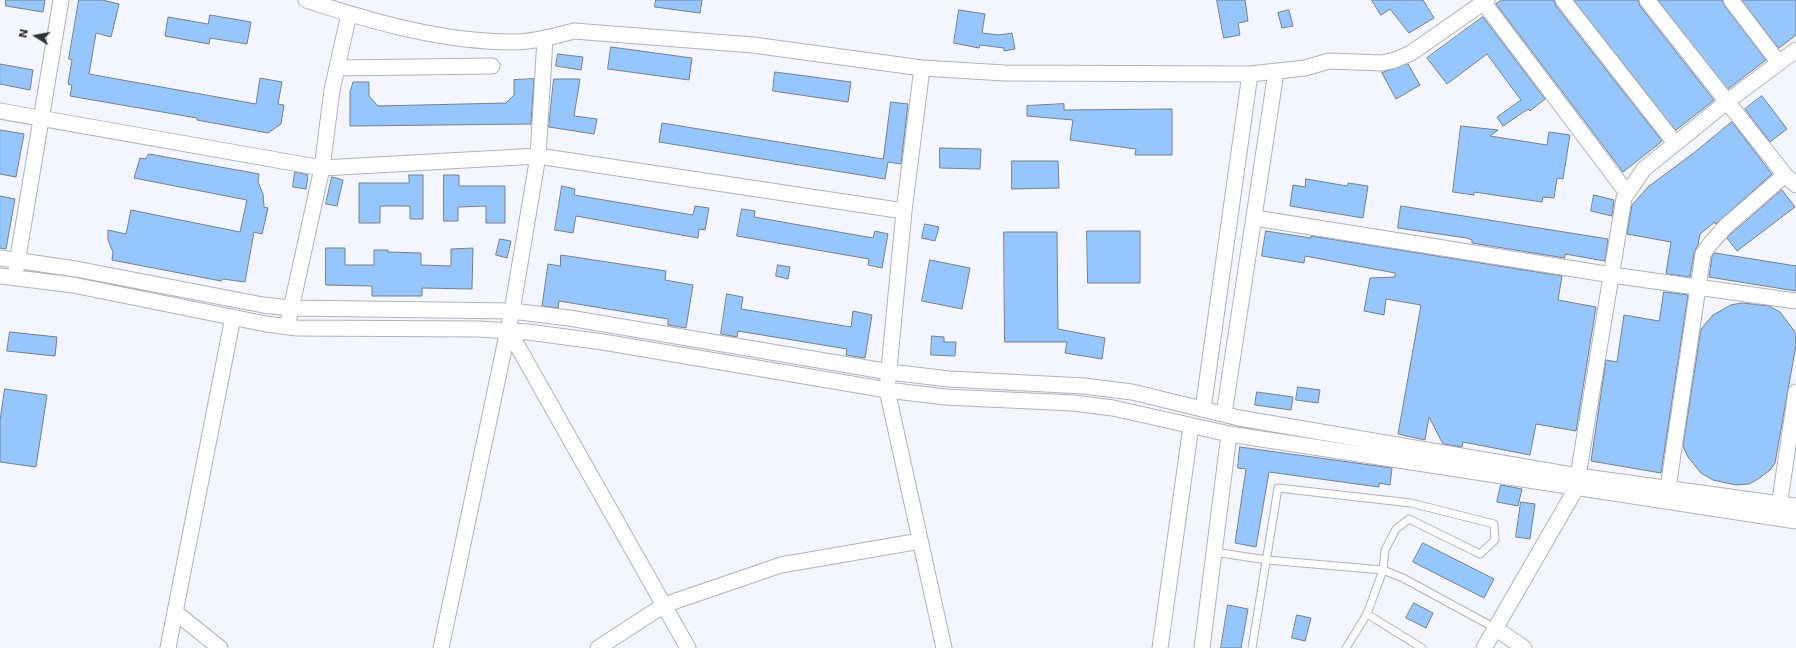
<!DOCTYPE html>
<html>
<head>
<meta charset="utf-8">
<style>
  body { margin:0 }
  #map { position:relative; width:1796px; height:648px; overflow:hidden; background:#f3f6fe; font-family:"DejaVu Sans",sans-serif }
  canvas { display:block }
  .north { position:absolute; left:16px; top:16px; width:40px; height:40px; -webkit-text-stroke:3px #fff; paint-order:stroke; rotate:281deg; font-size:11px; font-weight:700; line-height:16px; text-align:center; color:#2f3136 }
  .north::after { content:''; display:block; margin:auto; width:14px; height:18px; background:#2f3136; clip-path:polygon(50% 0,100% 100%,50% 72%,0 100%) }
</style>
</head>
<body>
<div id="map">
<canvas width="1796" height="648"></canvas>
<div class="north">N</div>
</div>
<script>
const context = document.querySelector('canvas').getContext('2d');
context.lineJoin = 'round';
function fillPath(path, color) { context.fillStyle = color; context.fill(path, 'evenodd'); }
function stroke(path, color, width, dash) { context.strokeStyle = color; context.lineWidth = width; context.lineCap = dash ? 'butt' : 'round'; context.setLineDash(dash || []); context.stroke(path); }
const building = new Path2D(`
  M 6,0 L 45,0 L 43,12 L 6,6 Z
  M 79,0 L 102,0 L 119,4 L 111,37 L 96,33 L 89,74 L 256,104 L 260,78 L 282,82 L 278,104 L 284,105 L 281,124 L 268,133 L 197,120 L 197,118 L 70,96 L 72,85 L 68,84 L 72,60 L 69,59 Z
  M 656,0 L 702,0 L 700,13 L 655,7 Z
  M 1217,0 L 1245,0 L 1248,21 L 1238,23 L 1240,35 L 1224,38 Z
  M 1372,0 L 1423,0 L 1434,18 L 1409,33 L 1390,9 L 1381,15 Z
  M 1502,0 L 1554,0 L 1556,6 L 1662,141 L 1660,142 L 1660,143 L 1623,172 L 1496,4 Z
  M 1574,0 L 1638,0 L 1640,6 L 1714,100 L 1713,101 L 1676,130 Z
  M 1658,0 L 1722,0 L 1724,5 L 1766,60 L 1728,89 Z
  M 1742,0 L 1796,0 L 1796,35 L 1779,48 Z
  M 959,10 L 985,14 L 982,33 L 999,35 L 1012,33 L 1015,49 L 1004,51 L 1004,48 L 980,45 L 979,48 L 954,43 Z
  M 1289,10 L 1293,26 L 1282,28 L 1278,13 Z
  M 210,15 L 251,22 L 247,44 L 210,38 L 209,44 L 165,36 L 168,17 L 208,24 Z
  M 1483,17 L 1545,99 L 1530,111 L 1528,109 L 1503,126 L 1497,117 L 1521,100 L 1487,54 L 1447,84 L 1427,58 Z
  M 611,47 L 692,58 L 689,80 L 608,69 Z
  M 558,54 L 583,57 L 581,70 L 556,66 Z
  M 0,64 L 33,70 L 30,90 L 0,84 Z
  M 1408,64 L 1420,85 L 1396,99 L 1382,73 Z
  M 775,72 L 851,82 L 848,102 L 773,91 Z
  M 534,79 L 531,124 L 350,126 L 350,92 L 353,82 L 369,82 L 369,96 L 378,106 L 506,103 L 514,95 L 514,80 Z
  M 554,79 L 580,79 L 574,116 L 597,119 L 594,134 L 549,127 Z
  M 1762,96 L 1787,129 L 1770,142 L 1745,109 Z
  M 891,102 L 908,104 L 901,164 L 888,162 L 885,179 L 659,142 L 662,123 L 883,159 Z
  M 1064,104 L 1064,110 L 1172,109 L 1172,155 L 1135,155 L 1136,149 L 1070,140 L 1073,120 L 1027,116 L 1027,106 Z
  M 1732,122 L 1772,174 L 1716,224 L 1715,222 L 1700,234 L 1698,245 L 1694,253 L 1690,277 L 1668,274 L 1666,273 L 1671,242 L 1627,234 L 1632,205 L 1648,187 L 1695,152 Z
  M 1461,126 L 1498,130 L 1490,136 L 1547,145 L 1549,132 L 1570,135 L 1563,179 L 1557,178 L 1554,198 L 1543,197 L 1542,202 L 1474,192 L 1474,195 L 1453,192 Z
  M 0,130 L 24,134 L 16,177 L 0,174 Z
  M 940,148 L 981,149 L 980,169 L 940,168 Z
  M 149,154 L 259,174 L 258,182 L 263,194 L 264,207 L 268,208 L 262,234 L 254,232 L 245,282 L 223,279 L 221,281 L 112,260 L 113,252 L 108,240 L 108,230 L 126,234 L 131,210 L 240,232 L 247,200 L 134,178 L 140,158 L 145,159 Z
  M 1012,161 L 1058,161 L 1059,188 L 1012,189 Z
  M 295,172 L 308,175 L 306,189 L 293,187 Z
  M 409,175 L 423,175 L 423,219 L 410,219 L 410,206 L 380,206 L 380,223 L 359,223 L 359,183 L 409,183 Z
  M 444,175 L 459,175 L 459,186 L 505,186 L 505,223 L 486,223 L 486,206 L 458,207 L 458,221 L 444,221 Z
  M 332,177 L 343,180 L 337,206 L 326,204 Z
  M 1306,179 L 1347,186 L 1348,183 L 1368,186 L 1363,218 L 1290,206 L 1293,185 L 1305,187 Z
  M 562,186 L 575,189 L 574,195 L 693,215 L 695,206 L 709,208 L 705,230 L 699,229 L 698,238 L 576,216 L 573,233 L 555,230 Z
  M 1782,190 L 1795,207 L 1737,251 L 1727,238 Z
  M 1594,195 L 1614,200 L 1612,216 L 1591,211 Z
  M 0,196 L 15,199 L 6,249 L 0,248 Z
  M 1401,206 L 1608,239 L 1605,261 L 1565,254 L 1565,258 L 1472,243 L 1472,240 L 1467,238 L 1398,228 Z
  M 742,209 L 755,211 L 754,217 L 873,238 L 875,231 L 888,234 L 882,268 L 868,265 L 869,259 L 737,236 Z
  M 925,224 L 939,227 L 935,241 L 922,238 Z
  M 1087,231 L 1140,231 L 1140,283 L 1088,283 Z
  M 1266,231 L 1311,238 L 1311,236 L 1562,276 L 1558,300 L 1596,307 L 1576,431 L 1536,424 L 1530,455 L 1463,442 L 1462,447 L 1443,444 L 1429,417 L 1425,440 L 1398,434 L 1421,305 L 1386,299 L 1384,315 L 1364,311 L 1370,278 L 1395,277 L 1395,273 L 1305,256 L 1304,263 L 1262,256 Z
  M 1004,232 L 1057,232 L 1058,329 L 1105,338 L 1102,359 L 1065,353 L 1067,342 L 1005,342 Z
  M 500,239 L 511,241 L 507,258 L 496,255 Z
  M 326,248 L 345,248 L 345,265 L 374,265 L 374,250 L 388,250 L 388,252 L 421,253 L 421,265 L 451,266 L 451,249 L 473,248 L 472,289 L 422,288 L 422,296 L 372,296 L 372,286 L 326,285 Z
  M 1715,253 L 1796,266 L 1796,291 L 1709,277 L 1712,257 Z
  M 561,255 L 666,271 L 665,280 L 693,285 L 686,328 L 668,325 L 668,319 L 559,301 L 558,308 L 542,306 L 548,264 L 560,266 Z
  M 930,260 L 970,268 L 962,309 L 922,301 Z
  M 778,265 L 790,267 L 788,279 L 776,276 Z
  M 1664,292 L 1688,295 L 1661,473 L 1591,461 L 1606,360 L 1617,362 L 1624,315 L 1659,321 Z
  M 727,294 L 743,297 L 741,309 L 851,327 L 853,311 L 872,315 L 865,358 L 846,355 L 847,349 L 738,331 L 737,337 L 721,334 Z
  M 1743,303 L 1769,306 L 1780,312 L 1795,332 L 1796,345 L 1775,463 L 1770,470 L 1758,479 L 1749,484 L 1736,485 L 1713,480 L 1701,473 L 1688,457 L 1683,446 L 1701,329 L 1713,315 L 1731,305 Z
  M 10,332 L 57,337 L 55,356 L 7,351 Z
  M 932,336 L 944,337 L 944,342 L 956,342 L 955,356 L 931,355 Z
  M 1298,387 L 1320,390 L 1318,403 L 1296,400 Z
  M 5,389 L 47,395 L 36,467 L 0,462 L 0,421 Z
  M 1257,392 L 1293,397 L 1291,410 L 1255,405 Z
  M 1240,447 L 1392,468 L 1390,485 L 1379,483 L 1379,487 L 1269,472 L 1256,547 L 1235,543 L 1246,469 L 1238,468 Z
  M 1501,485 L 1522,489 L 1518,506 L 1497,502 Z
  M 1521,502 L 1535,504 L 1530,539 L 1516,537 Z
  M 1423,543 L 1494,579 L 1484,598 L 1413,562 Z
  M 1414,603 L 1433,613 L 1426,628 L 1406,618 Z
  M 1228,605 L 1248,609 L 1241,648 L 1221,648 Z
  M 1297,615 L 1311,618 L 1305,641 L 1292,638 Z`);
fillPath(building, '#95c6fd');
stroke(building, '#767f89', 1);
const lane = new Path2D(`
  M 1214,552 L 1267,560 L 1383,570 L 1403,578 L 1495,628
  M 1252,648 L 1278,488 L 1411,503 L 1494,524 L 1495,540 L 1480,554 L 1409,519 L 1396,529 L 1385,550 L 1383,570 L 1367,614 L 1422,648
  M 1346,648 L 1367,614`);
const street = new Path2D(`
  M 306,0 C 373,22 443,42 514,42 C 534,42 554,36 574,31 L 753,45 L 922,68 L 1005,73 L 1250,74 L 1305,68 L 1329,61 L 1382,63 L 1395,60 L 1411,53 L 1487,0
  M 1563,0 L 1675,143
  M 1647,0 L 1785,175 L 1796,185
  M 1731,0 L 1779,63
  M 1484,3 L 1627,193
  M 337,68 L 492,66
  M 922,68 L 904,211 L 887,390 L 944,648
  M 0,111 L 322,168 L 538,156 L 904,211
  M 1255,218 L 1612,275 L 1796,301
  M 0,258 L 76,269 L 263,305 L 291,308 L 512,311 L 569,318 L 890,372 L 949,379 L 1084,386 L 1132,392 L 1239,418 L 1578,476 L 1796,506
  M 16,269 L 61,0
  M 0,276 L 73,285 L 266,324 L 297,328 L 478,329 L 528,332 L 603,342 L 887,390 L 945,397 L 1073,403 L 1113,408 L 1229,434 L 1796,521
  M 289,318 L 322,168 L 332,90 L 349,14
  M 509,331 L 688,648
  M 1203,409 L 1250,74
  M 1224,414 L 1276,72
  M 1578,476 L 1624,198 L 1644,169 L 1728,101 L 1796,50
  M 1668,488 L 1703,254 L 1710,244 L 1726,226 L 1785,175
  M 1778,513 L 1796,392
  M 175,612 L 220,648
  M 1495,628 L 1524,648
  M 168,648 L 233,317
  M 441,648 L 512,311 L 538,156 L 545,39
  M 598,648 L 664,605 L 781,565 L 920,541
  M 1160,648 L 1191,426
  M 1202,648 L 1229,434
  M 1484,648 L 1577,487`);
stroke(lane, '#afb2bf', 9);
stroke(street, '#afb2bf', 17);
stroke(lane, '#fff', 7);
stroke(street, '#fff', 15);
</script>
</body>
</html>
